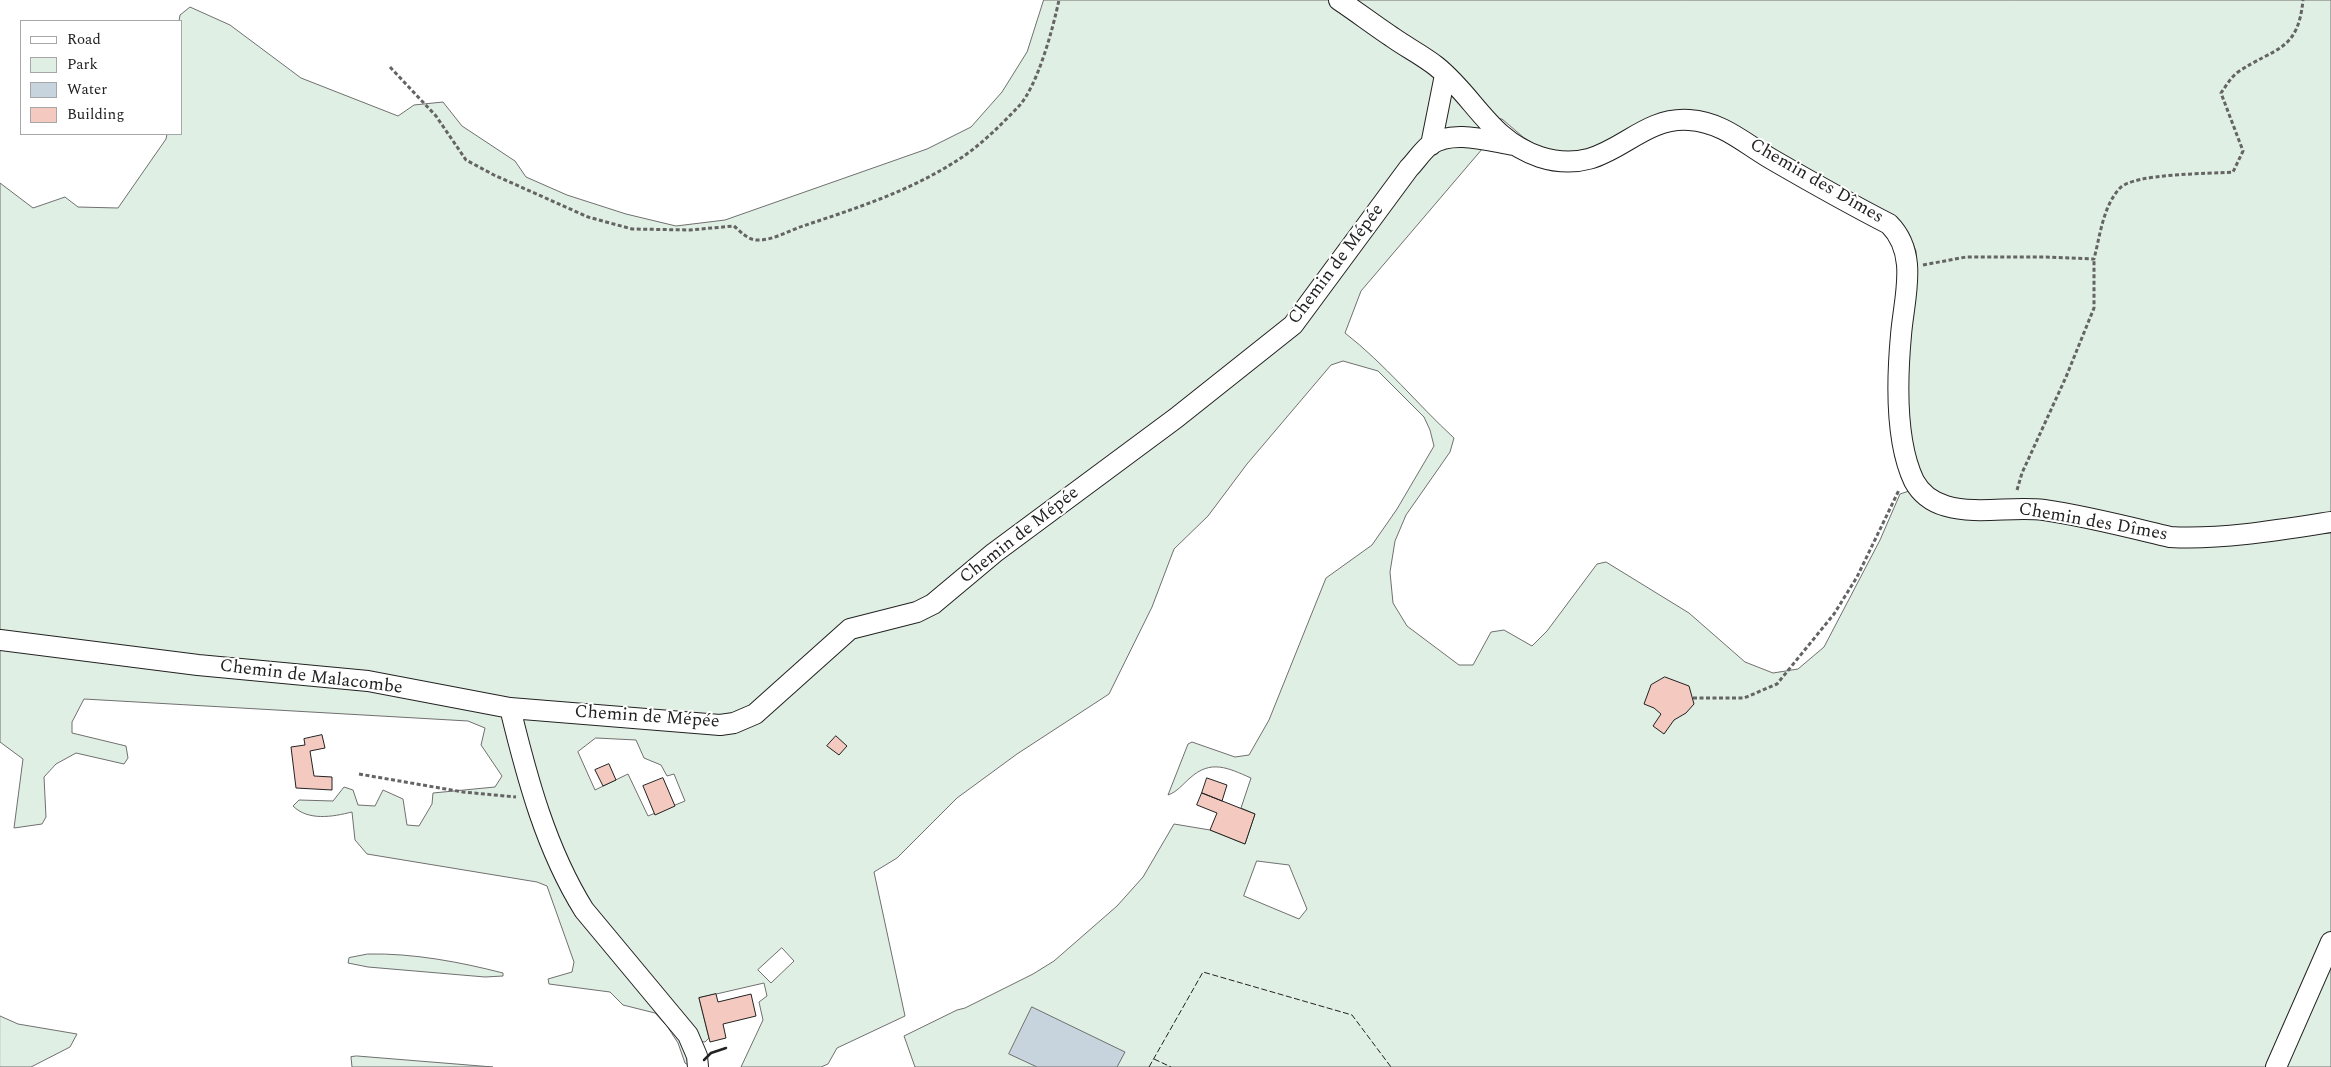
<!DOCTYPE html>
<html>
<head>
<meta charset="utf-8">
<style>
  body { margin:0 }
  #map { position:relative; width:2331px; height:1067px; overflow:hidden; background:#fff; font-family:Spectral,serif }
  canvas { display:block }
  .legend { position:absolute; left:20px; top:20px; width:162px; height:115px; box-sizing:border-box; background:#fff; border:1px solid #a7a7a7; margin:0; padding:6px 9px; list-style:none; font-size:15px; color:#222 }
  .legend li { display:flex; align-items:center; gap:10px; height:25px }
  .legend b { width:25px; border:1px solid #a7a7a7 }
</style>
</head>
<body>
<div id="map">
<canvas width="2331" height="1067"></canvas>
<ul class="legend">
<li><b style="height:6px;background:#fff"></b>Road</li>
<li><b style="height:14px;background:#e0efe3"></b>Park</li>
<li><b style="height:14px;background:#c7d3dd"></b>Water</li>
<li><b style="height:14px;background:#f3c9c0"></b>Building</li>
</ul>
</div>
<script>
const context = document.querySelector('canvas').getContext('2d');
context.lineJoin = 'round';
function fillPath(path, color) { context.fillStyle = color; context.fill(path, 'evenodd'); }
function stroke(path, color, width, dash) { context.strokeStyle = color; context.lineWidth = width; context.lineCap = dash ? 'butt' : 'round'; context.setLineDash(dash || []); context.stroke(path); }
function write(font, color, halo, rows, align = 'center') {
  context.font = font + ' Spectral,serif'; context.lineWidth = 4; context.setLineDash([]); context.textBaseline = 'middle'; context.strokeStyle = halo; context.fillStyle = color; for (const [text, x, y, turn = 0] of rows) {
    context.save(); context.translate(x, y); context.rotate((+turn || 0) * Math.PI / 180); context.textAlign = isNaN(turn) ? turn : align; if (halo) context.strokeText(text, 0, 0); context.fillText(text, 0, 0); context.restore();
  }
}
const green = new Path2D(`
  M 1044,0 L 2331,0 L 2331,1067 L 915,1067 L 904,1036 L 957,1010 L 965,1008 L 1033,974 L 1054,961 L 1117,906 L 1143,877 L 1174,824 L 1210,830 L 1245,844 L 1255,814 L 1241,808 L 1251,778 C 1228,768 1211,759 1190,778 C 1183,784 1177,792 1168,795 L 1188,744 L 1192,742 L 1235,757 L 1249,755 L 1269,720 L 1326,578 L 1372,545 L 1397,509 L 1434,446 L 1430,430 L 1424,417 L 1378,371 L 1343,361 L 1331,365 L 1247,464 L 1208,516 L 1174,549 L 1152,607 L 1109,694 L 1017,754 L 957,798 L 897,858 L 874,872 L 905,1016 L 837,1048 L 828,1064 L 821,1067 L 741,1067 L 763,1020 L 759,1002 L 767,996 L 764,983 L 699,998 L 709,1038 L 705,1042 L 684,1039 L 688,1065 L 685,1063 L 678,1043 L 667,1026 L 655,1013 L 623,1005 L 610,992 L 549,984 L 548,979 L 572,972 L 574,962 L 547,886 L 537,882 L 367,854 L 355,840 L 352,812 C 332,817 308,821 293,806 L 299,800 L 333,801 L 344,787 L 353,790 L 358,805 L 375,806 L 383,790 L 403,799 L 407,825 L 419,826 L 432,804 L 433,793 L 495,787 L 502,776 L 481,745 L 485,728 L 468,721 L 84,699 L 72,722 L 72,733 L 126,746 L 128,758 L 124,764 L 76,753 L 56,764 L 44,777 L 46,817 L 42,824 L 14,828 L 23,759 L 0,742 L 0,183 L 33,208 L 65,197 L 78,207 L 118,208 L 166,139 L 167,134 L 181,134 L 181,21 L 179,21 L 180,15 L 190,7 L 230,25 L 301,78 L 398,116 L 414,105 L 443,102 L 462,126 L 515,161 L 526,177 L 567,195 L 626,214 L 676,226 L 725,220 L 927,149 L 971,127 L 1002,92 L 1027,52 ZM 1706,116 L 1896,219 L 1907,231 L 1916,251 L 1917,275 L 1904,395 L 1915,489 L 1900,494 L 1880,540 L 1824,647 L 1798,669 L 1773,673 L 1745,662 L 1689,613 L 1606,562 L 1597,564 L 1547,631 L 1532,646 L 1504,630 L 1491,632 L 1473,665 L 1459,665 L 1407,626 L 1393,603 L 1390,572 L 1395,541 L 1406,515 L 1450,452 L 1454,438 C 1417,404 1385,364 1345,333 L 1361,291 L 1483,148 L 1496,119 L 1502,119 L 1523,137 L 1539,147 L 1565,155 ZM 596,738 L 636,740 L 644,758 L 661,765 L 667,776 L 674,774 L 685,801 L 648,816 L 628,774 L 595,790 L 578,752 ZM 1257,861 L 1289,865 L 1307,909 L 1299,919 L 1244,896 ZM 782,948 L 794,961 L 771,983 L 758,970 Z
  M 368,954 C 413,953 460,962 503,973 L 503,976 L 485,977 L 368,967 L 348,963 L 349,958 Z
  M 0,1016 L 18,1024 L 77,1034 L 70,1047 L 31,1067 L 0,1067 Z
  M 357,1056 L 493,1067 L 352,1067 L 351,1057 Z`);
fillPath(green, '#e0efe3');
stroke(green, '#6f6f6f', 1);
const water = new Path2D(`
  M 1032,1007 L 1125,1052 L 1117,1067 L 1037,1067 L 1009,1054 Z`);
fillPath(water, '#c7d3dd');
stroke(water, '#6f6f6f', 1);
const building = new Path2D(`
  M 1665,677 L 1689,686 L 1694,704 L 1686,713 L 1674,720 L 1664,734 L 1653,726 L 1661,714 L 1654,708 L 1644,704 L 1651,685 Z
  M 322,735 L 325,748 L 310,751 L 314,776 L 332,777 L 332,790 L 296,788 L 291,747 L 305,745 L 304,739 Z
  M 836,736 L 847,746 L 839,755 L 827,746 Z
  M 609,764 L 616,780 L 603,786 L 595,770 Z
  M 663,778 L 675,806 L 655,815 L 643,786 Z
  M 1207,778 L 1227,785 L 1222,801 L 1202,793 Z
  M 1202,793 L 1255,814 L 1245,844 L 1210,830 L 1217,813 L 1197,805 Z
  M 716,994 L 718,1002 L 751,994 L 756,1016 L 723,1024 L 726,1038 L 710,1042 L 699,998 Z`);
fillPath(building, '#f3c9c0');
stroke(building, '#222', 1);
const minor = new Path2D(`
  M 1339,0 C 1357,12 1374,25 1392,37 C 1406,47 1422,55 1436,66 C 1475,97 1489,140 1540,157 C 1609,179 1632,116 1689,120 C 1723,122 1745,144 1773,160 C 1811,182 1850,204 1889,224 C 1919,254 1904,297 1901,335 C 1897,379 1895,441 1914,481 C 1921,494 1932,502 1946,506 C 1977,515 2012,506 2044,510 C 2086,516 2128,527 2170,537 C 2221,540 2280,530 2331,522
  M 1431,145 L 1445,75
  M 0,640 L 198,665 L 368,681 L 510,708 L 720,725 L 734,723 L 755,714 L 850,629 L 917,612 L 933,604 L 994,553 L 1176,418 L 1293,325 L 1409,168 C 1416,161 1422,151 1430,145 C 1452,129 1489,141 1514,145
  M 510,708 C 527,778 546,849 584,910 L 688,1035 L 697,1056 L 698,1067
  M 2276,1067 L 2331,942`);
stroke(minor, '#222', 22);
stroke(new Path2D(`
  M 390,67 L 436,116 L 466,160 L 494,175 L 588,217 L 632,229 L 690,230 L 734,226 C 741,232 747,239 756,240 C 772,241 788,231 803,226 C 854,209 907,192 953,163 C 977,149 1000,126 1019,106 C 1038,85 1053,28 1059,0
  M 1923,265 L 1966,257 L 2046,257 L 2094,259 C 2100,236 2103,206 2120,188 C 2135,173 2209,174 2233,172 L 2243,151 L 2221,93 C 2226,86 2231,77 2238,72 C 2275,47 2298,52 2303,0
  M 2017,490 L 2022,473 L 2066,377 L 2094,308 L 2094,259
  M 1693,698 L 1744,698 L 1777,684 L 1834,614 L 1857,577 L 1899,490
  M 359,774 L 463,792 L 516,797`), '#646464', 3, [4, 2.5]);
stroke(minor, '#fff', 20);
stroke(new Path2D(`
  M 1154,1059 L 1171,1067
  M 1149,1067 L 1203,972 L 1352,1015 L 1391,1067`), '#222', 1, [6, 2.5]);
stroke(new Path2D(`
  M 704,1060 L 711,1053 L 726,1048`), '#222', 2.5);
write('18px', '#222', '#fff', [
  ["Chemin des Dîmes",1816,182,30],
  ["Chemin de Mépée",1337,265,-53],
  ["Chemin des Dîmes",2093,523,10],
  ["Chemin de Mépée",1020,536,-38],
  ["Chemin de Malacombe",311,678,7],
  ["Chemin de Mépée",647,718,4]
]);
</script>
</body>
</html>
